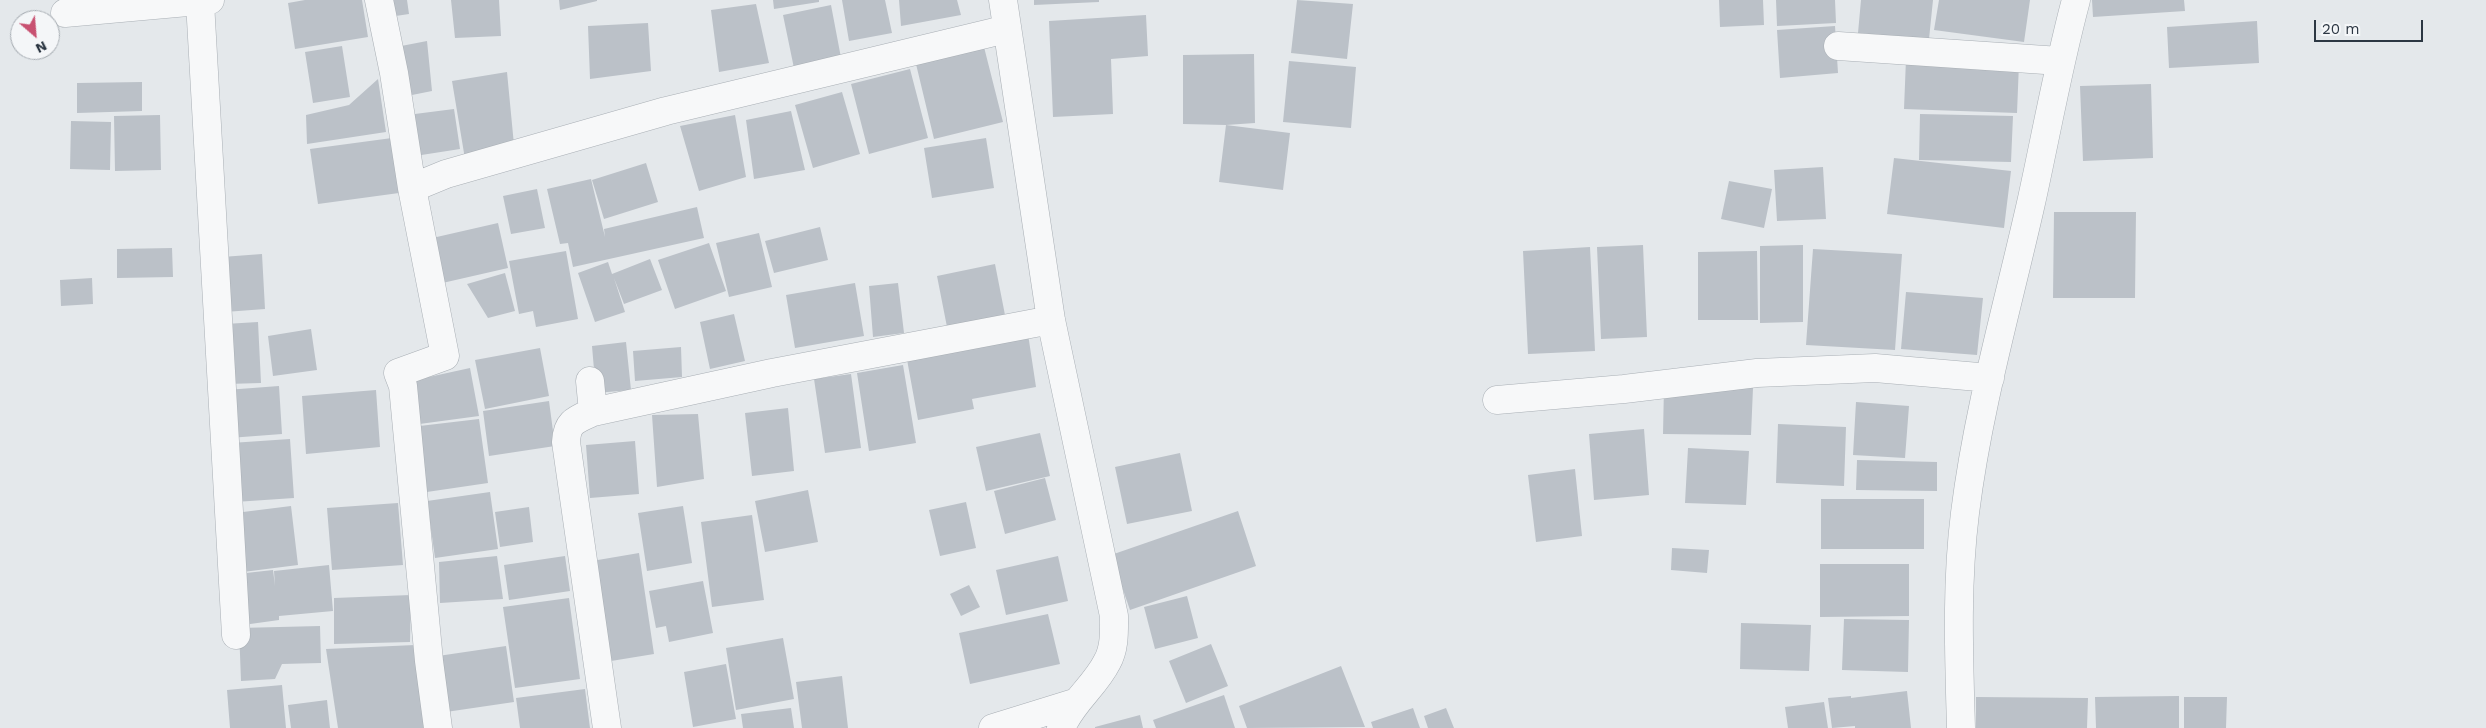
<!DOCTYPE html>
<html>
<head>
<meta charset="utf-8">
<style>
  body { margin:0 }
  #map { position:relative; width:2486px; height:728px; overflow:hidden; background:#e4e8eb; font-family:"Work Sans",sans-serif }
  canvas { display:block }
  .north { position:absolute; left:10px; top:10px; width:50px; height:50px; box-sizing:border-box; background:#f4f6f8; border:1px solid #a4aab0; border-radius:50%; rotate:153deg; font-size:14px; font-weight:700; line-height:20px; text-align:center; color:#2c3743 }
  .north::after { content:''; display:block; margin:auto; width:18px; height:22px; background:#c85171; clip-path:polygon(50% 0,100% 100%,50% 72%,0 100%) }
  .scale { position:absolute; left:2314px; top:20px; width:109px; height:22px; box-sizing:border-box; border:2px solid #2c3743; border-top:0; padding-left:6px; font-size:15px; line-height:18px; white-space:nowrap; color:#2c3743; -webkit-text-stroke:4px #f4f6f8; paint-order:stroke }
</style>
</head>
<body>
<div id="map">
<canvas width="2486" height="728"></canvas>
<div class="north">N</div>
<div class="scale">20 m</div>
</div>
<script>
const context = document.querySelector('canvas').getContext('2d');
context.lineJoin = 'round';
function fillPath(path, color) { context.fillStyle = color; context.fill(path, 'evenodd'); }
function stroke(path, color, width, dash) { context.strokeStyle = color; context.lineWidth = width; context.lineCap = dash ? 'butt' : 'round'; context.setLineDash(dash || []); context.stroke(path); }
fillPath(new Path2D(`
  M 305,0 L 362,0 L 368,37 L 295,49 L 288,3 Z
  M 387,0 L 407,0 L 409,14 L 389,17 Z
  M 451,0 L 499,0 L 501,36 L 455,38 Z
  M 559,0 L 597,0 L 597,1 L 560,10 Z
  M 773,0 L 819,0 L 819,2 L 774,9 Z
  M 842,0 L 885,0 L 892,33 L 849,41 Z
  M 899,0 L 957,0 L 961,15 L 901,26 Z
  M 1034,0 L 1099,0 L 1099,2 L 1034,5 Z
  M 1297,0 L 1353,4 L 1347,59 L 1291,53 Z
  M 1719,0 L 1763,0 L 1764,25 L 1720,27 Z
  M 1776,0 L 1835,0 L 1836,23 L 1777,26 Z
  M 1861,0 L 1933,0 L 1929,39 L 1858,33 Z
  M 1939,0 L 2030,0 L 2024,42 L 1934,30 Z
  M 2092,0 L 2184,0 L 2185,11 L 2093,17 Z
  M 756,4 L 769,63 L 719,72 L 711,10 Z
  M 831,5 L 842,63 L 795,73 L 783,15 Z
  M 1146,15 L 1148,56 L 1111,59 L 1113,114 L 1053,117 L 1049,21 Z
  M 2257,21 L 2259,63 L 2169,68 L 2167,27 Z
  M 648,23 L 651,71 L 590,79 L 588,26 Z
  M 1835,26 L 1838,73 L 1780,78 L 1777,30 Z
  M 427,41 L 432,91 L 407,96 L 396,47 Z
  M 342,46 L 350,97 L 313,103 L 305,52 Z
  M 984,47 L 1003,122 L 934,139 L 916,64 Z
  M 1254,54 L 1255,123 L 1226,125 L 1290,133 L 1283,190 L 1219,182 L 1226,125 L 1183,124 L 1183,55 Z
  M 1906,59 L 2019,63 L 2017,113 L 1904,109 Z
  M 1289,61 L 1356,67 L 1351,128 L 1283,122 Z
  M 910,69 L 928,138 L 869,154 L 851,84 Z
  M 507,72 L 514,145 L 465,159 L 452,81 Z
  M 378,79 L 386,132 L 307,144 L 306,115 L 349,105 Z
  M 142,82 L 142,111 L 77,113 L 77,83 Z
  M 2151,84 L 2153,158 L 2083,161 L 2080,86 Z
  M 842,92 L 860,154 L 813,168 L 795,105 Z
  M 454,109 L 460,149 L 415,156 L 407,115 Z
  M 791,111 L 805,170 L 754,179 L 746,120 Z
  M 1920,114 L 2013,116 L 2011,162 L 1919,160 Z
  M 160,115 L 161,170 L 115,171 L 114,116 Z
  M 735,115 L 746,177 L 699,191 L 680,126 Z
  M 71,121 L 111,122 L 110,170 L 70,169 Z
  M 392,138 L 399,193 L 318,204 L 310,149 Z
  M 986,138 L 994,188 L 932,198 L 924,148 Z
  M 1894,158 L 2011,171 L 2004,228 L 1887,214 Z
  M 646,163 L 658,202 L 604,219 L 592,180 Z
  M 1823,167 L 1826,219 L 1777,221 L 1774,170 Z
  M 591,179 L 605,237 L 604,229 L 697,207 L 704,238 L 573,267 L 568,243 L 560,244 L 547,189 Z
  M 1729,181 L 1772,189 L 1764,228 L 1721,219 Z
  M 537,189 L 545,228 L 511,234 L 503,196 Z
  M 2054,212 L 2136,212 L 2135,298 L 2053,298 Z
  M 498,223 L 508,268 L 438,284 L 428,239 Z
  M 820,227 L 828,260 L 774,273 L 765,241 Z
  M 759,233 L 772,287 L 729,297 L 716,243 Z
  M 709,243 L 726,291 L 675,309 L 658,260 Z
  M 1643,245 L 1647,337 L 1601,339 L 1597,247 Z
  M 1803,245 L 1803,322 L 1760,323 L 1760,246 Z
  M 1590,247 L 1595,351 L 1528,354 L 1523,251 Z
  M 172,248 L 173,277 L 117,278 L 117,249 Z
  M 1813,249 L 1902,254 L 1895,350 L 1806,345 Z
  M 566,251 L 578,319 L 536,327 L 533,311 L 519,314 L 509,261 Z
  M 1757,251 L 1758,320 L 1698,320 L 1698,252 Z
  M 262,254 L 265,309 L 225,312 L 222,257 Z
  M 650,259 L 662,290 L 624,304 L 614,278 L 625,312 L 595,322 L 578,273 L 608,262 L 612,274 Z
  M 995,264 L 1005,315 L 947,327 L 937,276 Z
  M 505,273 L 515,311 L 488,318 L 467,284 Z
  M 92,278 L 93,304 L 61,306 L 60,280 Z
  M 855,283 L 864,336 L 795,348 L 786,295 Z
  M 898,283 L 904,333 L 873,337 L 869,286 Z
  M 1906,292 L 1983,298 L 1977,355 L 1901,349 Z
  M 734,314 L 745,361 L 710,369 L 700,322 Z
  M 258,322 L 261,383 L 227,384 L 225,324 Z
  M 311,329 L 317,370 L 273,376 L 268,336 Z
  M 1028,334 L 1036,387 L 972,399 L 974,409 L 918,420 L 906,354 Z
  M 626,342 L 631,390 L 596,393 L 592,346 Z
  M 681,347 L 682,377 L 635,381 L 633,351 Z
  M 540,348 L 549,396 L 485,409 L 475,360 Z
  M 903,365 L 916,443 L 869,451 L 857,373 Z
  M 470,368 L 479,416 L 412,425 L 406,382 Z
  M 851,374 L 861,448 L 825,453 L 814,379 Z
  M 279,386 L 282,434 L 229,438 L 226,390 Z
  M 1664,386 L 1753,388 L 1751,435 L 1663,434 Z
  M 376,390 L 380,447 L 306,454 L 302,396 Z
  M 549,401 L 555,446 L 489,456 L 483,411 Z
  M 1856,402 L 1909,406 L 1905,458 L 1853,455 Z
  M 788,408 L 794,471 L 752,476 L 745,413 Z
  M 698,414 L 704,479 L 657,487 L 652,415 Z
  M 479,419 L 488,483 L 420,493 L 411,427 Z
  M 1778,424 L 1846,427 L 1844,486 L 1776,483 Z
  M 1644,429 L 1649,495 L 1594,500 L 1589,434 Z
  M 1040,433 L 1050,476 L 986,491 L 976,447 Z
  M 290,439 L 294,498 L 235,502 L 231,443 Z
  M 635,441 L 639,494 L 590,498 L 586,445 Z
  M 1688,448 L 1749,451 L 1746,505 L 1685,503 Z
  M 1180,453 L 1192,511 L 1127,524 L 1115,467 Z
  M 1857,460 L 1937,462 L 1937,491 L 1856,490 Z
  M 1575,469 L 1582,536 L 1536,542 L 1528,475 Z
  M 1045,478 L 1056,520 L 1005,534 L 994,491 Z
  M 808,490 L 818,542 L 765,552 L 755,501 Z
  M 490,492 L 498,549 L 435,558 L 427,501 Z
  M 1821,499 L 1924,499 L 1924,549 L 1821,549 Z
  M 966,502 L 976,548 L 940,556 L 929,510 Z
  M 398,503 L 403,565 L 332,570 L 327,508 Z
  M 291,506 L 298,565 L 243,572 L 235,513 Z
  M 683,506 L 692,563 L 647,571 L 638,513 Z
  M 529,507 L 533,542 L 500,547 L 495,512 Z
  M 1238,511 L 1256,566 L 1130,610 L 1111,555 Z
  M 752,515 L 764,600 L 712,607 L 701,522 Z
  M 1672,548 L 1709,550 L 1707,573 L 1671,570 Z
  M 639,553 L 654,654 L 605,662 L 592,561 Z
  M 497,556 L 503,599 L 440,603 L 439,562 Z
  M 565,556 L 570,591 L 509,600 L 504,565 Z
  M 1058,556 L 1068,601 L 1006,615 L 996,570 Z
  M 1820,564 L 1909,564 L 1909,616 L 1820,617 Z
  M 329,565 L 333,611 L 279,616 L 279,620 L 243,625 L 237,574 L 273,570 L 275,586 L 274,571 Z
  M 703,581 L 713,633 L 669,642 L 666,626 L 656,628 L 649,591 Z
  M 969,585 L 980,607 L 961,616 L 950,594 Z
  M 411,595 L 410,642 L 334,644 L 334,598 Z
  M 1187,596 L 1198,638 L 1155,649 L 1144,607 Z
  M 569,598 L 580,679 L 515,688 L 503,607 Z
  M 1048,614 L 1060,664 L 970,684 L 959,633 Z
  M 1844,619 L 1909,620 L 1908,672 L 1842,670 Z
  M 1741,623 L 1811,625 L 1809,671 L 1740,669 Z
  M 320,626 L 321,663 L 282,664 L 275,679 L 241,681 L 239,628 Z
  M 783,638 L 794,699 L 736,710 L 726,648 Z
  M 1211,644 L 1228,686 L 1186,703 L 1169,661 Z
  M 415,645 L 430,728 L 338,728 L 326,649 Z
  M 506,646 L 514,702 L 446,712 L 438,656 Z
  M 726,664 L 736,719 L 693,727 L 684,672 Z
  M 1341,666 L 1365,727 L 1247,728 L 1239,706 Z
  M 842,676 L 848,728 L 802,728 L 796,682 Z
  M 282,685 L 286,728 L 230,728 L 227,690 Z
  M 585,689 L 590,728 L 520,728 L 516,698 Z
  M 1907,691 L 1911,728 L 1855,728 L 1855,726 L 1832,728 L 1828,698 L 1851,696 L 1851,698 Z
  M 1224,695 L 1235,728 L 1156,728 L 1153,720 Z
  M 2179,696 L 2179,728 L 2096,728 L 2095,697 Z
  M 1976,697 L 2088,698 L 2087,728 L 1976,728 Z
  M 2184,697 L 2227,697 L 2226,728 L 2184,728 Z
  M 327,700 L 330,728 L 291,728 L 288,705 Z
  M 1824,702 L 1828,728 L 1788,728 L 1785,707 Z
  M 791,708 L 794,728 L 743,728 L 741,714 Z
  M 1413,708 L 1420,728 L 1373,728 L 1371,722 Z
  M 1446,708 L 1454,728 L 1428,728 L 1424,716 Z
  M 1140,715 L 1143,728 L 1095,728 L 1095,727 Z`), '#bbc1c8');
const minor = new Path2D(`
  M 379,0 L 394,73 L 412,188 L 445,356 L 398,373 L 403,386 L 429,661 L 438,728
  M 1003,0 L 1051,320 L 1114,616 C 1114,631 1115,648 1107,662 C 1095,686 1072,702 1061,728
  M 200,2 L 236,635
  M 65,13 L 210,0
  M 1838,46 L 2060,61
  M 412,188 L 446,174 L 666,111 L 1007,29
  M 590,381 L 593,412
  M 1497,400 L 1624,389 L 1757,373 L 1875,368 L 1990,378
  M 607,728 L 566,442 C 567,422 575,420 593,412 L 772,373 L 1051,320
  M 993,728 L 1077,702
  M 1961,728 C 1959,657 1956,584 1965,513 C 1978,408 2008,305 2031,203 C 2046,135 2058,67 2076,0`);
stroke(minor, '#a9afb5', 29);
stroke(minor, '#f7f8f9', 28);
</script>
</body>
</html>
